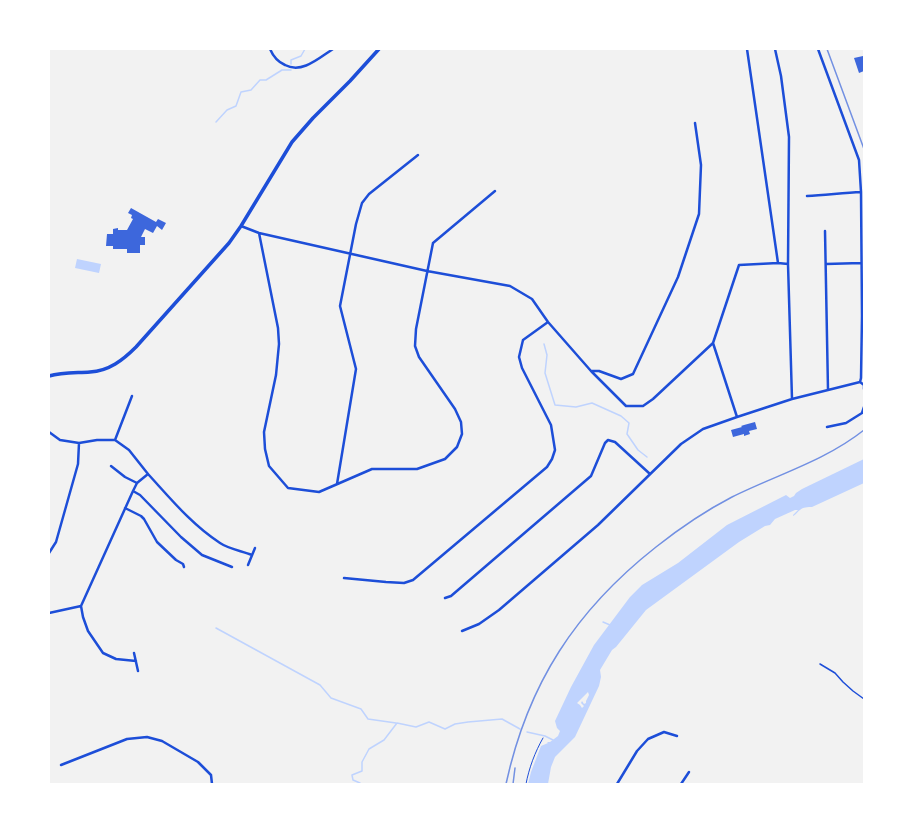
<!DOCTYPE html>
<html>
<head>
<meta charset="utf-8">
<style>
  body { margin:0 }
  #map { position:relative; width:913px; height:833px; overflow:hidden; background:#f2f2f2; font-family:"PT Sans",sans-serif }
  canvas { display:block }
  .frame { position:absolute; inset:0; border:50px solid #fff; pointer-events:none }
</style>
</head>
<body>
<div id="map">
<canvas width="913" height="833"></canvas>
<div class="frame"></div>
</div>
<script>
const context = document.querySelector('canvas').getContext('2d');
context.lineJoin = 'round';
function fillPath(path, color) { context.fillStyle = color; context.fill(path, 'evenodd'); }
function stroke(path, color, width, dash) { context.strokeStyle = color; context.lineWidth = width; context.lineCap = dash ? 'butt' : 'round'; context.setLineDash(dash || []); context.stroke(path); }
fillPath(new Path2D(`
  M 77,259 L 101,264 L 99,273 L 75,268 Z
  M 864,459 L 864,483 L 812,507 C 808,507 803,507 800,510 C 797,512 797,514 793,516 L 793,515 L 798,510 L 795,510 L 775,519 L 770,525 L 765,526 L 739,542 L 646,610 L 616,647 L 612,650 L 600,670 L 601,677 L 599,686 L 575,737 L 555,757 L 551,767 L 548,784 L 528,784 L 531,772 L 541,746 L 548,743 L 547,742 L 550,742 L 558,736 L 560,731 L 557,728 L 555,721 L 571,687 L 594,645 L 630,597 L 642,585 L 678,563 L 727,525 L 786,495 L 790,498 L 794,496 L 796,493 L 802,489 ZM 588,692 L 589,695 L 586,701 L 586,703 L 584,704 L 582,701 L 581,703 L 584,706 L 582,708 L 580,705 L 577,703 Z`), '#bfd3fe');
stroke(new Path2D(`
  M 291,64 L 291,60 L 301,56 L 305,49
  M 216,122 L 227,110 L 236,106 L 241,92 L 251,90 L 260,80 L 266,80 L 282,70 L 291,70
  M 544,344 L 547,355 L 545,373 L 555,405 L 576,407 L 592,403 L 621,416 L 629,423 L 627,434 L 638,450 L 647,457
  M 603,622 L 610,625
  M 216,628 L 320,685 L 331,698 L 361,709 L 368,719 L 396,723
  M 527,732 L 545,736 L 553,740
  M 359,784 L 360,783 L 353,780 L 352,775 L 362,771 L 362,762 L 369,749 L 384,740 L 397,723 L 416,727 L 429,722 L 445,729 L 455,724 L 468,722 L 502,719 L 520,729`), '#bfd3fe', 1.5);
fillPath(new Path2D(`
  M 863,56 L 864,61 L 864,71 L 859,73 L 854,58 Z
  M 131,208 L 156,222 L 158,219 L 166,223 L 162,230 L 157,226 L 153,233 L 145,229 L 141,237 L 145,237 L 145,245 L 140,245 L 140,253 L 127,253 L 127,249 L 113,249 L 113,246 L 106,246 L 107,234 L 113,234 L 113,229 L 118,228 L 118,230 L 127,230 L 133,219 L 131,218 L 132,215 L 128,213 Z
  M 755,422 L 757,429 L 749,431 L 750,434 L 744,436 L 744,434 L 733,437 L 731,430 L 742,427 L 741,426 L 744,425 Z`), '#3d67dc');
stroke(new Path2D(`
  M 526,784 C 529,768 535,752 543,738`), '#1d4ed8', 1);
stroke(new Path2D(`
  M 820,664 L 835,673 L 843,682 L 853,691 L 864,699`), '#1d4ed8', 1.5);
stroke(new Path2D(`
  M 270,49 C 273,56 278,62 285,65 C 302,74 319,58 333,49
  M 747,49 L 778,263
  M 775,49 L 781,76 L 789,137 L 788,264 L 792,399
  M 818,49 L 859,160 L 861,192 L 862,316 L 861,378 L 860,382
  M 807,196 C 825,195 843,193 861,192
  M 241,226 L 259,233 L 427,271 L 510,286 L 532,299 L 548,322 L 591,371 L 626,406 L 643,406 L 653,399 L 713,343 L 739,265 L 778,263 L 788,264
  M 825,231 L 828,390
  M 259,233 L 278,328 L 279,344 L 276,375 L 264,432 L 265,449 L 269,466 L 288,488 L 319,492 L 372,469 L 417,469 L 445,459 L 457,447 L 462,434 L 461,422 L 455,409 L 419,357 L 415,346 L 416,329 L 433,243 L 495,191
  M 826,264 L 861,263
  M 713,343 L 737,417
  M 591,371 L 599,371 L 621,379 L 633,374 L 678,277 L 699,214 L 701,165 L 695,123
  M 860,382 L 864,385 L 864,389
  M 827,427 L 846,423 L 862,413 L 864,407
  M 49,432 L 60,440 L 79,443 L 97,440 L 115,440 L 132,396
  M 111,466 L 125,477 L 137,483
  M 148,474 C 170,498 192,525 220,543 C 229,549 242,551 252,555
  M 337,484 L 356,369 L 340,306 L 356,224 L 362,203 L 369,194 L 418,155
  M 133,491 L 140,495 L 181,537 L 202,555 L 232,567
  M 125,508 L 141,516 L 144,519 L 157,542 L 176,560 L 183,564 L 184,567
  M 49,553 L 56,542 L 78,464 L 79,443
  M 248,565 L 255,548
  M 344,578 L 386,582 L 404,583 L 413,580 L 547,467 L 552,459 L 555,450 L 551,425 L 522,368 L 519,357 L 523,340 L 548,322
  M 445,598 L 451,596 L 591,476 L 605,443 L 608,440 L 615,442 L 650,474
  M 81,606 L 133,491 L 137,483 L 148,474 L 129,450 L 115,440
  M 81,606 L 83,617 L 88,631 L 103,653 L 116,659 L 136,661
  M 49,613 L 81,606
  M 462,631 L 479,624 L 499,610 L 598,525 L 681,444 L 703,429 L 737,417 L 792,399 L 860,382
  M 134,653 L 138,671
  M 61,765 L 127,739 L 147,737 L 162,741 L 198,762 L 211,775 L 212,784
  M 617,784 L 637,751 L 648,739 L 664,732 L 677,736
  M 681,784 L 689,772`), '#1d4ed8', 2.5);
stroke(new Path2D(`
  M 49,376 C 62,372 76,373 90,372 C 109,371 123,360 136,347 L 229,243 L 241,226 L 292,142 L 313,118 L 350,81 L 379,49`), '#1d4ed8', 3.5);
stroke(new Path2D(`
  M 827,49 L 864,149
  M 506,784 C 528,683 576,610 656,547 C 680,528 705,511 732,497 C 776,475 825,461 864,430
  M 513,784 L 515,768`), '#7290e2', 1.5);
</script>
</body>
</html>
